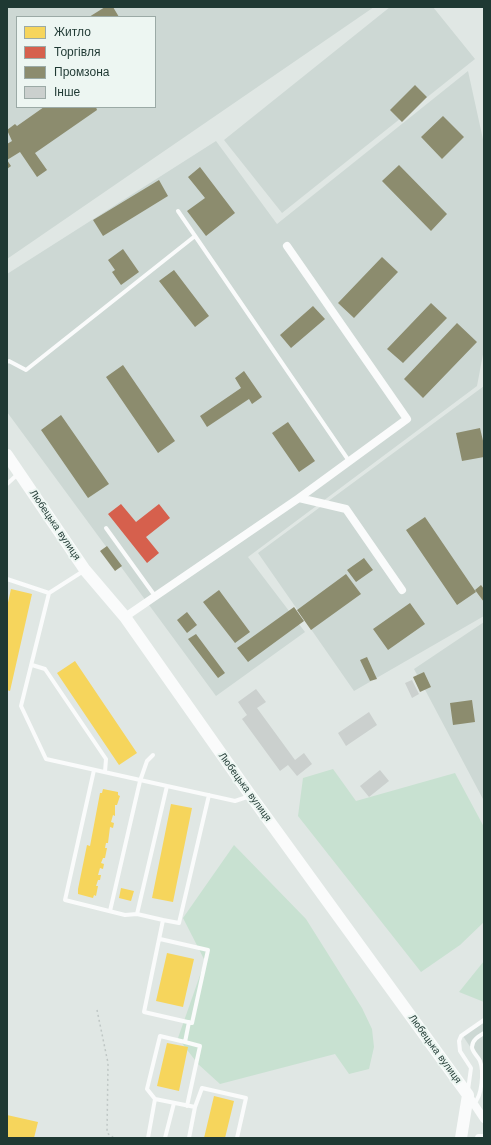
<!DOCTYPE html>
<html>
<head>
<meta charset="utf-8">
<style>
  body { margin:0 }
  #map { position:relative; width:491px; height:1145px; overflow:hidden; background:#e0e7e4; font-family:"Work Sans",sans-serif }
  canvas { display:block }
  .frame { position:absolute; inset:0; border:8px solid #1f3933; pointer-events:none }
  .legend { position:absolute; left:16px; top:16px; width:140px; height:92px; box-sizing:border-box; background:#edf6f2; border:1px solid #9baaa6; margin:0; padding:5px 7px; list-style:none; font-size:12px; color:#1f3933 }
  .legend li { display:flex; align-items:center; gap:8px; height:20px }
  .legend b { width:20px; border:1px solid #9baaa6 }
</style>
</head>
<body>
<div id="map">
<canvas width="491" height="1145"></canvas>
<div class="frame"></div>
<ul class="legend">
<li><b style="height:11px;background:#f6d55c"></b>Житло</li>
<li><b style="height:11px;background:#d6604d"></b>Торгівля</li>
<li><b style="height:11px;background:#8c8c6e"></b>Промзона</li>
<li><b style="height:11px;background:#cbd0ce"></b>Інше</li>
</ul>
</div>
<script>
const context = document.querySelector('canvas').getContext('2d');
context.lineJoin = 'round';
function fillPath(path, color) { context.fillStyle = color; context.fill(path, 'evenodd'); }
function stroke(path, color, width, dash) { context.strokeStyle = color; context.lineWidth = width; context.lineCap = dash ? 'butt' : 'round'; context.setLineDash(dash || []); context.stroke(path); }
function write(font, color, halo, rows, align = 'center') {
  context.font = font + ' "Work Sans",sans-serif'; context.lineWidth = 4; context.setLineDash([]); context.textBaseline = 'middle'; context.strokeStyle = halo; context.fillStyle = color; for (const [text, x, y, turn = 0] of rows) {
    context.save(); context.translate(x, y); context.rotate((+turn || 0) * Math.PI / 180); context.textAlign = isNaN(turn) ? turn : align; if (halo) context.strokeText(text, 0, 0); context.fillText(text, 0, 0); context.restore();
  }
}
fillPath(new Path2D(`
  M 7,7 L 374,7 L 7,259 ZM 17,17 L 155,17 L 155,107 L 17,107 Z
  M 390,7 L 433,7 L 475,59 L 282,213 L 224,140 Z
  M 468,71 L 484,144 L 484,349 L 477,386 L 248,557 L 305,632 L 216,696 L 7,412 L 7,274 L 216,141 L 277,224 Z
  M 484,386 L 484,616 L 354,691 L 258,553 Z
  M 484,622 L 484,801 L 414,669 Z
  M 484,1022 L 484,1068 L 463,1036 Z`), '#cdd8d4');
fillPath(new Path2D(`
  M 333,769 L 356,801 L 455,773 L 484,827 L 484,922 L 460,945 L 421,972 L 298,816 L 303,778 Z
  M 234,845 L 306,919 L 362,1008 L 372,1029 L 374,1047 L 369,1069 L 349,1074 L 335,1054 L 220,1084 L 198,1064 L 178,1038 L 205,961 L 183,918 Z
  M 484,961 L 484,1002 L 459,992 Z`), '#c8e1d1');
fillPath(new Path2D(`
  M 11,589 L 32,594 L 10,691 L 7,690 L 7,607 Z
  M 75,661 L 137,753 L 119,765 L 57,673 Z
  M 103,789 L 118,792 L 118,795 L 120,796 L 117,805 L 115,805 L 115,816 L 113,815 L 111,822 L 114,823 L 113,828 L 110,827 L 108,843 L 106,843 L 105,848 L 107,848 L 105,858 L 103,858 L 101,863 L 104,864 L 103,869 L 100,868 L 98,875 L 101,875 L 100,880 L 98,880 L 96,886 L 98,886 L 96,896 L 94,895 L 93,898 L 78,894 L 78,889 L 87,845 L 90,846 L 100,793 L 102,793 Z
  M 171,804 L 192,808 L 173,902 L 152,898 Z
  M 121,888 L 134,891 L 131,901 L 119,898 Z
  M 167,953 L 194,959 L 183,1007 L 156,1001 Z
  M 167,1043 L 188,1047 L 179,1091 L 157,1086 Z
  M 214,1096 L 234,1101 L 225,1138 L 204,1138 Z
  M 7,1115 L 38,1122 L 34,1138 L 7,1138 Z`), '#f6d55c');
fillPath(new Path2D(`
  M 121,504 L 136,522 L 159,504 L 170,518 L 146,537 L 159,553 L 147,563 L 108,514 Z`), '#d6604d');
fillPath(new Path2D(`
  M 105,7 L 113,7 L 119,17 L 89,17 Z
  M 415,85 L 427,97 L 402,122 L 390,110 Z
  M 44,107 L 96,107 L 97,110 L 35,153 L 47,170 L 37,177 L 20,152 L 7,160 L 11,166 L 7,169 L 7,144 L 12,141 L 7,130 L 15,124 L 17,126 Z
  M 443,116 L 464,137 L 442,159 L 421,137 Z
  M 399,165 L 447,214 L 431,231 L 382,181 Z
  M 200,167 L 235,213 L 206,236 L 187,211 L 205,198 L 188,177 Z
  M 159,180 L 168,196 L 103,236 L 93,220 Z
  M 123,249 L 139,272 L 121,285 L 112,272 L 115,270 L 108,260 Z
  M 382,257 L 398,272 L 354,318 L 338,303 Z
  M 174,270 L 209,316 L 195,327 L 159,281 Z
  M 431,303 L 447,318 L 403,363 L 387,349 Z
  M 313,306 L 325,319 L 291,348 L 280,335 Z
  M 457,323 L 477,342 L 423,398 L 404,379 Z
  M 123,365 L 175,441 L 158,453 L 106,377 Z
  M 244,371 L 262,397 L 252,404 L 249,399 L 207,427 L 200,416 L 241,388 L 235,378 Z
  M 61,415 L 109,484 L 88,498 L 41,430 Z
  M 288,422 L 315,461 L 299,472 L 272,433 Z
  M 480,428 L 484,445 L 484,457 L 462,461 L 456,433 Z
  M 425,517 L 476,592 L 457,605 L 406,530 Z
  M 107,546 L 122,566 L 115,571 L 100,551 Z
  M 364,558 L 373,570 L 356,582 L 347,570 Z
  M 346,574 L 361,594 L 311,630 L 297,610 Z
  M 481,585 L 484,589 L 484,602 L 475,590 Z
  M 219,590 L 250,632 L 235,643 L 203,602 Z
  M 410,603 L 425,624 L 388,650 L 373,629 Z
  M 294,607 L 304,621 L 248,662 L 237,648 Z
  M 187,612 L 197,625 L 187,633 L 177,620 Z
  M 196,634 L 225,673 L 218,678 L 188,639 Z
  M 367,657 L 377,679 L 370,681 L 360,660 Z
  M 424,672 L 431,687 L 420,692 L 413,677 Z
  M 472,700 L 475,722 L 453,725 L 450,703 Z`), '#8c8c6e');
fillPath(new Path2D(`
  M 412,680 L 419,694 L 412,698 L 405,683 Z
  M 256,689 L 266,702 L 257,708 L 295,760 L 304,753 L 312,764 L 297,776 L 288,765 L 280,771 L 242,719 L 247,715 L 238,702 Z
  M 369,712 L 377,725 L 346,746 L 338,733 Z
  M 380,770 L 389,781 L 369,797 L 360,786 Z`), '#cbd0ce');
stroke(new Path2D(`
  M 97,1010 L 108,1063 L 107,1133 L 114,1138`), '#bfc7c5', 1.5, [2, 3]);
stroke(new Path2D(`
  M 178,211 L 349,461
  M 7,362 L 9,361 L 26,370 L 195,236
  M 7,484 L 18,474
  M 106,528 L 155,596
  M 85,570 L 49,593 L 21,706 L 46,759 L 167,786
  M 7,579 L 49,593
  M 32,665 L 45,669 L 106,759 L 105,772
  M 94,770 L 65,900 L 125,915 L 137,914
  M 110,911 L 140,781 L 147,761 L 153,755
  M 163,920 L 179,923 L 209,795
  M 160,939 L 208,950 L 192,1023 L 144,1012 L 163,920 L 137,914 L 167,786 L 235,801 L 250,796
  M 189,1022 L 185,1042 L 160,1036 L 147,1089 L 155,1099 L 195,1107
  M 185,1042 L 200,1046 L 187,1106
  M 468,1090 L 471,1068 L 460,1051 L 459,1041 L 461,1036 L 484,1020
  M 474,1103 C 482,1097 484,1071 480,1061 C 478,1056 472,1052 472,1047 C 472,1040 479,1036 484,1033
  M 148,1138 L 155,1099
  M 165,1138 L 174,1103
  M 189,1138 L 195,1107 L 202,1088 L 246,1098 L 237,1138`), '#fafbfb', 4);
stroke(new Path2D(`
  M 287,246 L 407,419 L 299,498
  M 125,617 L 299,498 L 346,509 L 402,590
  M 468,1095 L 484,1119
  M 479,1138 L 484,1138`), '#fafbfb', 8);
stroke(new Path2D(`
  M 7,455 L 85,570 L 125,617 L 251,796 L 468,1095 L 461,1138`), '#fafbfb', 12);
write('10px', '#1f3933', '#edf6f2', [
  ["Любецька вулиця",55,525,56],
  ["Любецька вулиця",245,787,54],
  ["Любецька вулиця",435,1049,54]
]);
</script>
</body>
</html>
